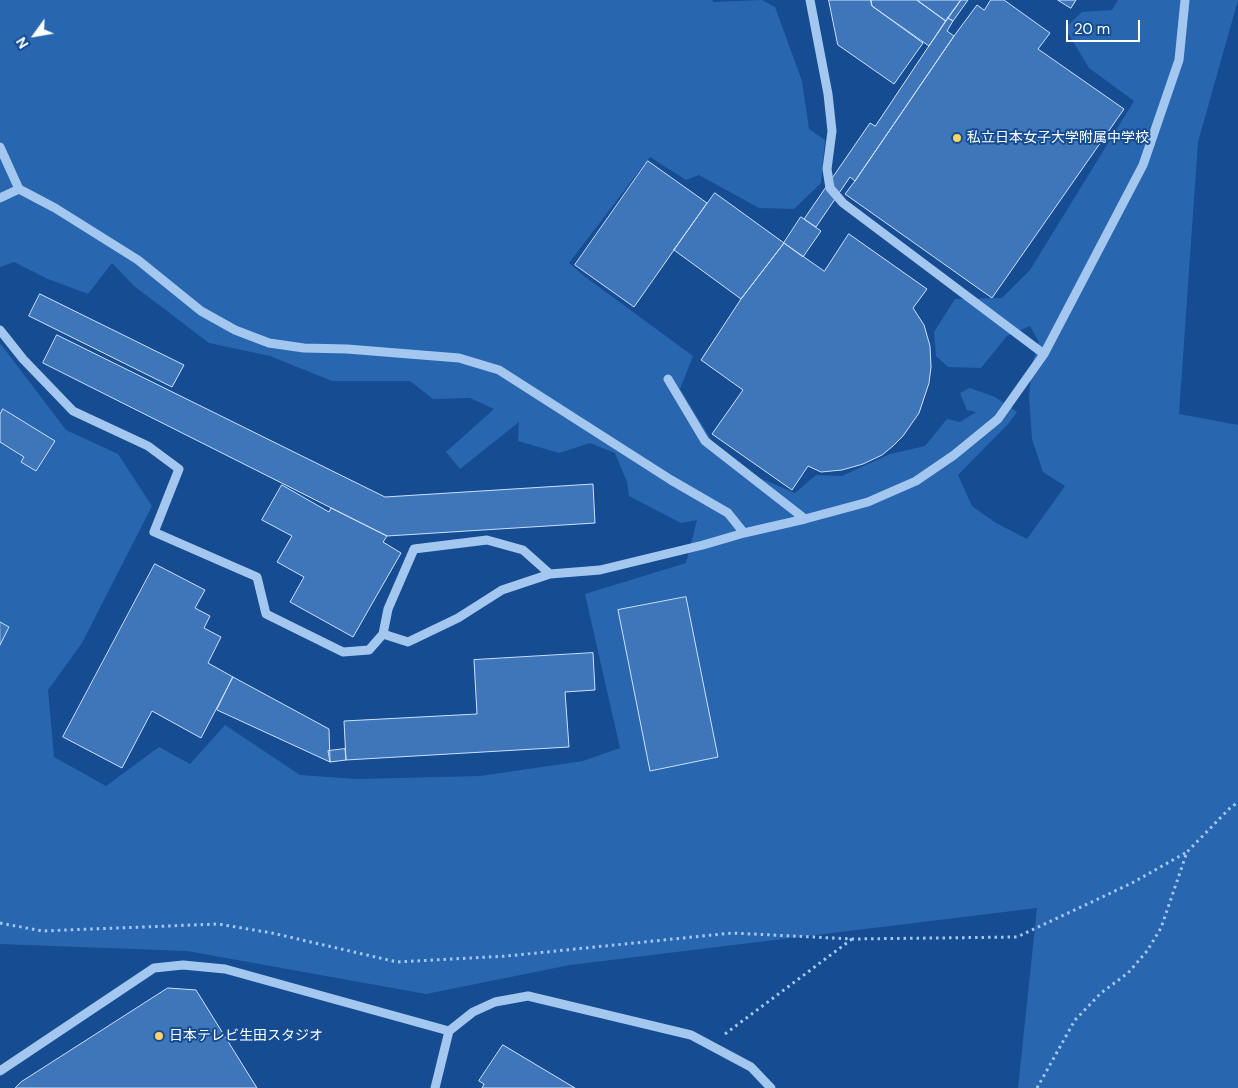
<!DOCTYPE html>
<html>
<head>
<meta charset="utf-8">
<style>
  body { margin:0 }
  #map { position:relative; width:1238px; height:1088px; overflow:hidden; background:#164c91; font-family:"DM Sans",sans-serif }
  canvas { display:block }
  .north { position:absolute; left:10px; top:10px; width:50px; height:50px; -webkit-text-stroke:4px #164c91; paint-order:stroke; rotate:238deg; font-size:14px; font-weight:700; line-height:20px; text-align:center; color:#fff }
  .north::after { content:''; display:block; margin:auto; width:18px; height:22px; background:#fff; clip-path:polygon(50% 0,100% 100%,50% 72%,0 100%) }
  .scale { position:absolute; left:1066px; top:20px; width:74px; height:22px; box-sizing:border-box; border:2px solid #fff; border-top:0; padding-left:6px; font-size:15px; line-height:18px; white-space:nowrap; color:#fff; -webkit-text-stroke:4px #164c91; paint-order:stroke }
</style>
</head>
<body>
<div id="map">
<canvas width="1238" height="1088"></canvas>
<div class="north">N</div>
<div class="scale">20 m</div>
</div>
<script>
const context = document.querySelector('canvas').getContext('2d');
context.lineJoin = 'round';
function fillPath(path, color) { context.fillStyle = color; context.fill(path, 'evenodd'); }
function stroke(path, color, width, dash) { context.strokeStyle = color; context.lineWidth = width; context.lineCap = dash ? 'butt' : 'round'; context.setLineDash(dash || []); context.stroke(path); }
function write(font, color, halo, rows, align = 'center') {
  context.font = font + ' "DM Sans","Noto Sans JP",sans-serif'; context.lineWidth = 4; context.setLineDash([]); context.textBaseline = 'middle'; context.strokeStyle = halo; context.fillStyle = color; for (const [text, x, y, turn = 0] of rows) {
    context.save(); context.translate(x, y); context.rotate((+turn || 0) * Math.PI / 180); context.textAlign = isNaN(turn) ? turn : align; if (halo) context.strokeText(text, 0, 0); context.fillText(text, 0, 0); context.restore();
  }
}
fillPath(new Path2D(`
  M 0,0 L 712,0 L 714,2 L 762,0 L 775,7 L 802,81 L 809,129 L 825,140 L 821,183 L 794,209 L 759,208 L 699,175 L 686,180 L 650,157 L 569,263 L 584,276 L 693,356 L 680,389 L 712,441 L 755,476 L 795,493 L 816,475 L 842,476 L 890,454 L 925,446 L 947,419 L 960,422 L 976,412 L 967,410 L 960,393 L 970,388 L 995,397 L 1017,412 L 1009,423 L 958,475 L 972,506 L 996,523 L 1027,539 L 1065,486 L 1043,472 L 1032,439 L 1029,396 L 1033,361 L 1039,342 L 1030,326 L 1007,336 L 981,368 L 948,367 L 936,356 L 934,332 L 955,299 L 1002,298 L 1030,270 L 1134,101 L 1089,68 L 1065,28 L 1082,12 L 1112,10 L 1118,0 L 1238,0 L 1198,142 L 1179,414 L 1238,425 L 1238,1088 L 1018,1088 L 1037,908 L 570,965 L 426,994 L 187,951 L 0,944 L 0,645 L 9,627 L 0,622 L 0,442 L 24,457 L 21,462 L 36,471 L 54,441 L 4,409 L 0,415 L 0,343 L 66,430 L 118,454 L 152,506 L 82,643 L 48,690 L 54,757 L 106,786 L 159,747 L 190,764 L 225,725 L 300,775 L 357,779 L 480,776 L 583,761 L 620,748 L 585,594 L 686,563 L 697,520 L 681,523 L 629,496 L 627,482 L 615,453 L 590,443 L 559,453 L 518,441 L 519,422 L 460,469 L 446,452 L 494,409 L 470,398 L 433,399 L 410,381 L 332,381 L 270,356 L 209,343 L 134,286 L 112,263 L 88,294 L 48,279 L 14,262 L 0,267 ZM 686,597 L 718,757 L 650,770 L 618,610 Z`), '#2966b0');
const building = new Path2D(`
  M 829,0 L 871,0 L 872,6 L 923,43 L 894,84 L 838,45 Z
  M 871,0 L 917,0 L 946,21 L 929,46 L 872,6 Z
  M 917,0 L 961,0 L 946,21 Z
  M 961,0 L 968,0 L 953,21 L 948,18 Z
  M 991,0 L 1004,0 L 1050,33 L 1038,49 L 1124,109 L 992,298 L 845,194 L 855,181 L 954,36 L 977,5 L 984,10 Z
  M 1058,0 L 1076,0 L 1071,8 Z
  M 948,18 L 953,21 L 947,31 L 954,36 L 855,181 L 850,177 L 816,227 L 804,219 L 870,123 L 875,126 Z
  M 648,161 L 707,203 L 634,307 L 575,265 Z
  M 715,193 L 784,243 L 741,299 L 674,250 Z
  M 801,217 L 821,231 L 803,257 L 784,243 Z
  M 849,234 L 927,289 L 913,308 L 924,325 L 930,346 L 931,367 L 929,383 L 919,413 L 903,436 L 893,446 L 882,455 L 863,464 L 842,470 L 821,472 L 808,466 L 792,490 L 712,434 L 743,390 L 701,360 L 741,299 L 784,243 L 824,271 Z
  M 40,294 L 184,365 L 172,387 L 29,316 Z
  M 57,335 L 385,497 L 593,484 L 595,523 L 387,536 L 43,363 Z
  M 3,409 L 55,441 L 36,471 L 21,462 L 24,457 L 0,442 L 0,415 Z
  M 282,485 L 329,512 L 331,508 L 387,536 L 383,542 L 401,553 L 353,637 L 290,602 L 304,577 L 277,562 L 292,536 L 262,520 Z
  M 155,564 L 205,590 L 195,608 L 210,616 L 204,628 L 221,637 L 208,663 L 233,677 L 201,738 L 152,711 L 122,768 L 63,737 Z
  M 686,597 L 718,757 L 650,771 L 618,610 Z
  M 0,622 L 9,627 L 0,645 Z
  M 593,653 L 595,690 L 565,692 L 569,747 L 346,760 L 344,721 L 477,714 L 474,660 Z
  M 233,677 L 329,729 L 330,762 L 217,710 Z
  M 345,749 L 346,760 L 330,762 L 328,751 Z
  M 168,988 L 196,990 L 257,1088 L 15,1088 L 21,1082 Z
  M 503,1045 L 575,1088 L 482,1088 L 484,1084 L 479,1081 Z`);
fillPath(building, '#3f76b9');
stroke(building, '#cbe1fb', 1);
stroke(new Path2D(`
  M 0,923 L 42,931 L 218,924 L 272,933 L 397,962 L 507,956 L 732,933 L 853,939 L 1017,937 L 1132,883 L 1187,852
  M 725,1034 L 852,939
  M 1037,1088 L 1075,1020 L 1101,993 L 1128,973 L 1147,951 L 1161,928 L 1187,852 L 1229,809 L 1238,802`), '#a4c7f0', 3, [2.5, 4]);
stroke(new Path2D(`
  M 810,0 L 828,94 L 832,131 L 827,169 L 830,188 L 843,203 L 1044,354
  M 0,147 L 19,189 L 55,208 L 138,260 L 201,311 L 235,330 L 269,343 L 304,348 L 347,349 L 459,358 L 499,370 L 671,480 L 728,513 L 744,533
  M 0,198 L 19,189
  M 0,330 L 23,359 L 73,411 L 148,446 L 179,469 L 154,532 L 257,577 L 266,614 L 343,652 L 369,650 L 383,634 L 388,609 L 414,549 L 487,540 L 523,550 L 550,574
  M 668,379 L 705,441 L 805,519
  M 383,634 L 408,642 L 458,618 L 502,590 L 550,574 L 600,570 L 703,545 L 744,533 L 805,519 L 868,502 L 916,481 L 954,455 L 998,419 L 1044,354 L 1143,165 L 1179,60 L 1185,0
  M 0,1071 L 154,968 L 183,965 L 225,969 L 449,1031
  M 435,1088 L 449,1031 L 473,1012 L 495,1002 L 528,996 L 691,1035 L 751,1067 L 771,1088`), '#a4c7f0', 9);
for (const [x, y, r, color] of [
  [957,138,5,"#ffd264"],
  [159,1036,5,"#ffd264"]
]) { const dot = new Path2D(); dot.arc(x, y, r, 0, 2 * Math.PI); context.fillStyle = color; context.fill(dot); stroke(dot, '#164c91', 2); }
write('14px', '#fff', '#164c91', [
  ["私立日本女子大学附属中学校",967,138],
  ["日本テレビ生田スタジオ",169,1036]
], 'left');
</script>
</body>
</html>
